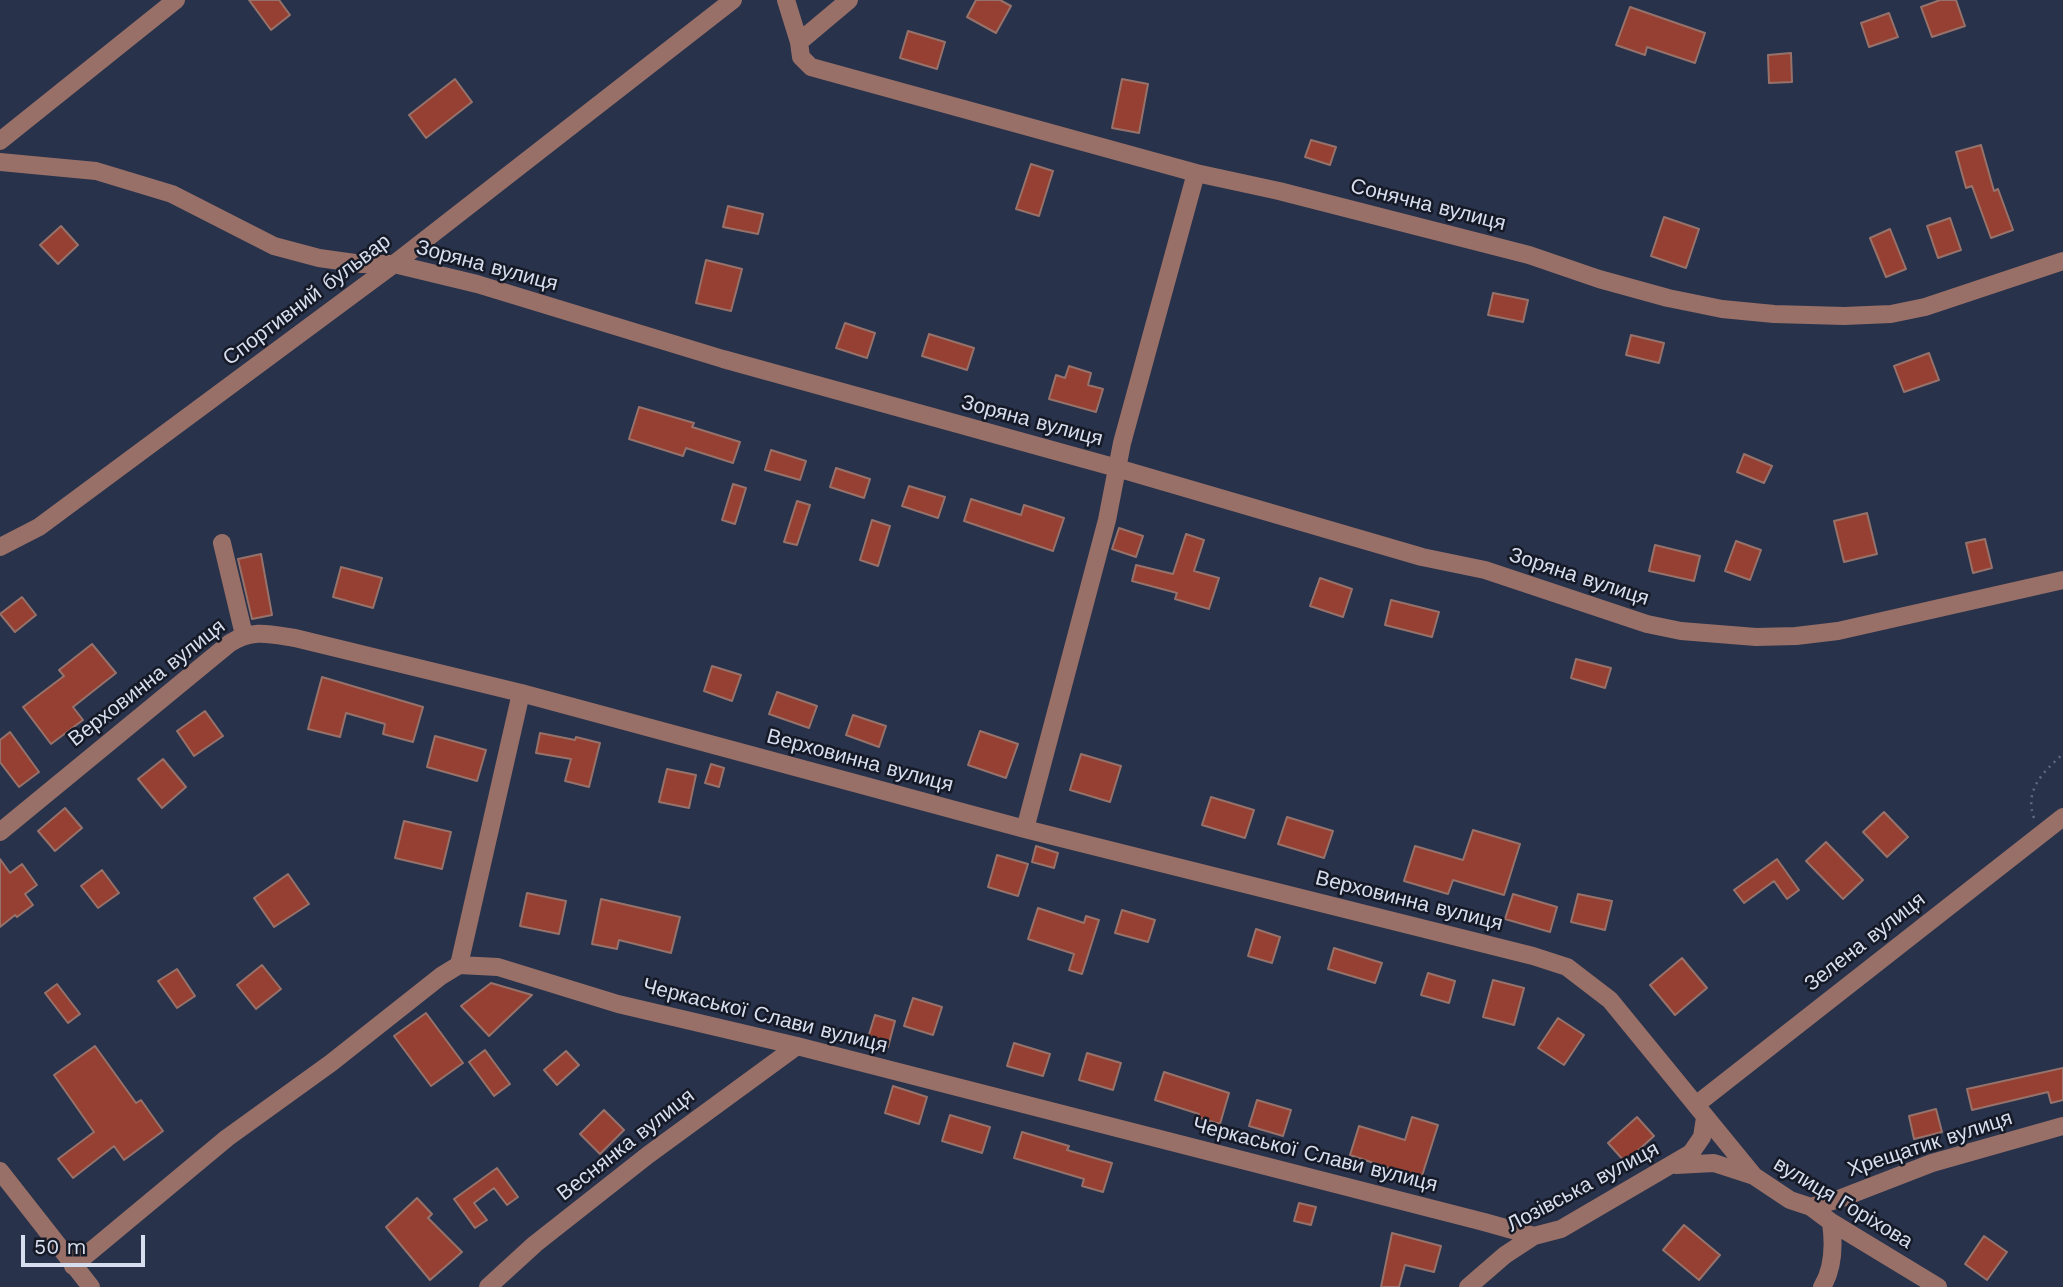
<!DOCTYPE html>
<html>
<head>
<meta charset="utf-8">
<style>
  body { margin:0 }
  #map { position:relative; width:2063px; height:1287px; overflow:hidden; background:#28324b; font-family:"Work Sans",sans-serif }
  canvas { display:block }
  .scale { position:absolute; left:21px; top:1235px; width:124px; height:32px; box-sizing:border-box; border:4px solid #d7deef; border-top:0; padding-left:9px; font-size:21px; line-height:24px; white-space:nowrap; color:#d7deef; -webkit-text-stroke:5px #161a26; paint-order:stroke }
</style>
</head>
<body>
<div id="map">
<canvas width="2063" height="1287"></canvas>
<div class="scale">50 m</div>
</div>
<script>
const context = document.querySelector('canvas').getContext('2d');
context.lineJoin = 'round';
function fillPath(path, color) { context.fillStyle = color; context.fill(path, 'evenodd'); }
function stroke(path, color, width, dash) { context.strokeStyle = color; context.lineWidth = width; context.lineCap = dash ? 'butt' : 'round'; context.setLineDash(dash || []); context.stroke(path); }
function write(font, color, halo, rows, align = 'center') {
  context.font = font + ' "Work Sans",sans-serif'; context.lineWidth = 5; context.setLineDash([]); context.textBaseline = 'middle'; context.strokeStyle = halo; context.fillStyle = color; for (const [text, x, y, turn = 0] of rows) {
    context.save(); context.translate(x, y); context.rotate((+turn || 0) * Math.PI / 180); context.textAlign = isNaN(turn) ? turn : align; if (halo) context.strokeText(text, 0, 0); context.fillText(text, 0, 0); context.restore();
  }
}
const building = new Path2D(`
  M 249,0 L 279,0 L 290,15 L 271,30 Z
  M 976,0 L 1000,0 L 1011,6 L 996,33 L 967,17 Z
  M 1940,0 L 1956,0 L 1965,26 L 1932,37 L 1921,7 Z
  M 1630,7 L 1705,33 L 1695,63 L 1647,47 L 1645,55 L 1616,45 Z
  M 1889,13 L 1898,37 L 1869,47 L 1861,23 Z
  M 908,31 L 945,42 L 937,69 L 900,58 Z
  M 1791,53 L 1792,82 L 1769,83 L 1768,55 Z
  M 455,79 L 472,102 L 426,138 L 409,115 Z
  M 1122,79 L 1148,84 L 1139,133 L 1112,128 Z
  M 1311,140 L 1336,147 L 1330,165 L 1305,157 Z
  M 1981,145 L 1994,191 L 1998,189 L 2013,230 L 1991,238 L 1972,186 L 1966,188 L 1956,152 Z
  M 1031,164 L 1053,171 L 1039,216 L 1016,209 Z
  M 728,206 L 763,214 L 758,234 L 723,227 Z
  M 1664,217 L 1699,229 L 1686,268 L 1651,256 Z
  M 1950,218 L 1961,250 L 1938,258 L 1927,226 Z
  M 61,226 L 78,245 L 58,264 L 40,245 Z
  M 1890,229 L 1906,269 L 1886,277 L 1870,238 Z
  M 706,260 L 742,269 L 731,311 L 696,303 Z
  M 1493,293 L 1528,300 L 1523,322 L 1488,315 Z
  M 845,323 L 875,333 L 867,358 L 836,348 Z
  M 929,334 L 974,348 L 967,370 L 922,356 Z
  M 1631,335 L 1664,343 L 1659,363 L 1626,355 Z
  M 1929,353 L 1939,380 L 1904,392 L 1894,366 Z
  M 1069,366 L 1091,373 L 1088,385 L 1103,389 L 1096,412 L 1049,399 L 1056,375 L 1065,378 Z
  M 639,407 L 694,423 L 692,427 L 740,442 L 733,463 L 686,448 L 683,456 L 629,439 Z
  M 771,450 L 806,461 L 800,480 L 765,470 Z
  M 1744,454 L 1772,466 L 1764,483 L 1737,472 Z
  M 836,468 L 870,479 L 864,498 L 830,487 Z
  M 733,484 L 746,488 L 735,524 L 722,520 Z
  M 909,486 L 945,497 L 938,518 L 902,506 Z
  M 971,499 L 1021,515 L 1024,505 L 1064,518 L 1053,551 L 964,521 Z
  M 797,501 L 810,505 L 797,545 L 784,542 Z
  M 1867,513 L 1877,554 L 1844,562 L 1834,521 Z
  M 872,520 L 890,526 L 878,566 L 860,560 Z
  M 1119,528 L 1143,536 L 1136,557 L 1112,549 Z
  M 1186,534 L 1204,540 L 1194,571 L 1219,578 L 1209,609 L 1175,599 L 1177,593 L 1132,581 L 1136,565 L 1173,574 Z
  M 1985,539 L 1992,568 L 1973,573 L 1966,543 Z
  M 1736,541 L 1761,550 L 1750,580 L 1725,571 Z
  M 1655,545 L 1700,556 L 1694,581 L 1649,571 Z
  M 261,554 L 272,615 L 252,619 L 238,559 Z
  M 341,567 L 382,578 L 373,608 L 333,597 Z
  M 1320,578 L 1352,589 L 1343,617 L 1310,606 Z
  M 22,597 L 36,615 L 15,632 L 0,614 Z
  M 1391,600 L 1439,612 L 1432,637 L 1385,625 Z
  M 92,644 L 116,673 L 73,707 L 83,720 L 51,744 L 23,707 L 64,676 L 59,670 Z
  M 1576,659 L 1611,668 L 1605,688 L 1571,678 Z
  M 712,666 L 741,675 L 732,701 L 704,691 Z
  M 322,677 L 423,707 L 413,742 L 383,734 L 385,724 L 346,713 L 340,737 L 308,729 Z
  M 777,692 L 817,706 L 809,728 L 769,714 Z
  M 205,711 L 223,736 L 194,756 L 177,731 Z
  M 853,715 L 886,726 L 879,747 L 846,735 Z
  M 980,731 L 1018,744 L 1006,778 L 968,765 Z
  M 10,732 L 39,772 L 19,787 L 0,762 L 0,740 Z
  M 540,733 L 575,740 L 576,737 L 600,743 L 589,787 L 565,781 L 571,759 L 536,753 Z
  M 435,736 L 486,750 L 477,781 L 427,767 Z
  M 1081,754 L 1121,766 L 1110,802 L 1070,790 Z
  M 163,759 L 186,787 L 162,808 L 138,779 Z
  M 711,764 L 724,768 L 719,787 L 705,783 Z
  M 667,769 L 696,775 L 689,808 L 659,802 Z
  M 1211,797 L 1254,810 L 1245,838 L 1202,825 Z
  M 65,808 L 82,828 L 55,851 L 38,831 Z
  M 1884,812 L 1908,837 L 1887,857 L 1863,832 Z
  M 1287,817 L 1333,831 L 1324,858 L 1278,844 Z
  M 404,821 L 451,832 L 442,869 L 395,858 Z
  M 1473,830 L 1520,844 L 1504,895 L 1453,880 L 1448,894 L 1404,881 L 1415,846 L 1463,860 Z
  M 1826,842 L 1863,880 L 1843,899 L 1806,861 Z
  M 1036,846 L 1058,853 L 1054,868 L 1032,862 Z
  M 997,855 L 1028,864 L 1018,896 L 988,887 Z
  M 0,859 L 10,873 L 22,864 L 37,885 L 25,894 L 33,905 L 17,917 L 15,915 L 0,927 Z
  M 1777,859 L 1799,890 L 1787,899 L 1774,881 L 1744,903 L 1734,890 Z
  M 102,870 L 119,893 L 98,908 L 81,886 Z
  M 288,874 L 309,904 L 274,927 L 254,898 Z
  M 527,893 L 566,901 L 559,934 L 520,926 Z
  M 1513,894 L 1557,907 L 1550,932 L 1505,919 Z
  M 1578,894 L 1612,901 L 1605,930 L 1571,922 Z
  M 601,899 L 680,917 L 671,953 L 619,940 L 617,949 L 592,944 Z
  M 1038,908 L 1084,923 L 1086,916 L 1099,920 L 1082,974 L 1069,970 L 1074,954 L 1028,939 Z
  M 1122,910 L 1155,920 L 1148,942 L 1115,933 Z
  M 1256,929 L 1280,937 L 1272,963 L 1248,956 Z
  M 1334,948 L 1382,963 L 1375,983 L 1328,969 Z
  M 1682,958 L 1707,988 L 1675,1015 L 1650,985 Z
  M 262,965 L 281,989 L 256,1009 L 237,985 Z
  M 177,969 L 195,996 L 177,1008 L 158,981 Z
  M 1428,973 L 1455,981 L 1449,1003 L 1421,995 Z
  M 1493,980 L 1524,988 L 1514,1025 L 1483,1017 Z
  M 491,983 L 532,995 L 489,1036 L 461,1006 Z
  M 57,984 L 80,1014 L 68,1023 L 45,993 Z
  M 913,998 L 942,1007 L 933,1035 L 904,1026 Z
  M 426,1013 L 463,1063 L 431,1086 L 394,1036 Z
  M 875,1015 L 895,1021 L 888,1047 L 867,1041 Z
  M 1558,1018 L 1584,1035 L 1564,1065 L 1538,1048 Z
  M 1014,1043 L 1050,1054 L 1043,1076 L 1007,1066 Z
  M 95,1046 L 136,1103 L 141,1100 L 163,1131 L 124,1160 L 114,1146 L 73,1178 L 58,1159 L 94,1132 L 54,1075 Z
  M 485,1050 L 510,1084 L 494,1096 L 469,1062 Z
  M 566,1051 L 579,1065 L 557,1085 L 544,1070 Z
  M 1087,1053 L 1121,1063 L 1113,1090 L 1079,1080 Z
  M 2063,1068 L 2063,1100 L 2051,1103 L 2048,1092 L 1972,1110 L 1967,1089 Z
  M 1164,1072 L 1229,1093 L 1220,1124 L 1197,1117 L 1199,1114 L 1155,1100 Z
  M 893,1086 L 927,1097 L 919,1124 L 885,1113 Z
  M 1257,1100 L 1291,1110 L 1283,1136 L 1249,1126 Z
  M 1936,1109 L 1942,1132 L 1914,1139 L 1909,1116 Z
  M 604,1110 L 624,1130 L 600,1154 L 580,1134 Z
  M 950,1115 L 990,1127 L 982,1153 L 942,1141 Z
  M 1412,1117 L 1438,1125 L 1421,1179 L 1350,1155 L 1359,1126 L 1405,1140 Z
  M 1637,1117 L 1654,1136 L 1625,1162 L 1608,1143 Z
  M 1022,1132 L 1069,1146 L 1067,1150 L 1112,1163 L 1103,1192 L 1082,1186 L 1084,1179 L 1014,1158 Z
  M 497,1168 L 518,1197 L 507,1205 L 494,1188 L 474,1203 L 487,1220 L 475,1228 L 454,1199 Z
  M 417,1198 L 432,1214 L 428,1218 L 462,1252 L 430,1280 L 386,1227 Z
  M 1299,1203 L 1316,1207 L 1311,1225 L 1294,1221 Z
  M 1684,1225 L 1720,1255 L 1699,1280 L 1663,1250 Z
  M 1392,1233 L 1441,1246 L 1434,1272 L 1405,1265 L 1399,1287 L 1381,1287 Z
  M 1984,1236 L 2007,1252 L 1987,1280 L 1965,1264 Z`);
fillPath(building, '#954032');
stroke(building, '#96726b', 2);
stroke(new Path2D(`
  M 2034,818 C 2024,790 2043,772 2063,754`), '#616a80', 2.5, [2, 5]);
stroke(new Path2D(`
  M 786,0 L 799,42 L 801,57 L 811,67 L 1196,173 L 1279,191 L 1529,255 L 1599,279 L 1668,298 L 1722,309 L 1774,314 L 1844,316 L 1891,314 L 1925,307 L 2063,261
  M 799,42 L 849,0
  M 0,141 L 176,0
  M 0,162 L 96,171 L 172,194 L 274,246 L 319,258 L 362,264 L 394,264 L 477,284 L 723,359 L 1117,468 L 1422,557 L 1485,570 L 1647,624 L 1681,631 L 1756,637 L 1796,636 L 1838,631 L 2063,580
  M 222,543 L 244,635
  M 0,547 L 39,527 L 394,264 L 733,0
  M 1025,829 L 1107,520 L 1122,443 L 1196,173
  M 0,832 L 230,643 C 253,629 269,634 295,638 L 521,693 L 1025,829 L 1533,956 L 1567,967 L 1610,1000 L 1754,1176 L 1790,1200 L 1811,1207 L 1831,1222 L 1938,1287
  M 459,965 L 521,693
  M 1697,1104 L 2063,817
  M 1676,1165 L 1714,1163 L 1754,1176
  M 0,1171 L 91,1287
  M 1811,1207 L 1839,1199 L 1932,1163 L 2063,1126
  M 73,1266 L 227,1138 L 331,1063 L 441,976 L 459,965 L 498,967 L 618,1004 L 797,1046 L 1484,1222 L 1534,1236
  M 488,1287 L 535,1244 L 648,1155 L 797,1046
  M 1468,1287 L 1505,1255 L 1534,1236 L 1561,1229 L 1691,1153 L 1702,1137 L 1705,1118
  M 1822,1287 C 1834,1268 1834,1244 1831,1222`), '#987068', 18);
write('21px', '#d7deef', '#161a26', [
  ["Сонячна вулиця",1428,205,14],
  ["Зоряна вулиця",487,266,15],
  ["Спортивний бульвар",307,300,-37],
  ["Зоряна вулиця",1032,421,15],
  ["Зоряна вулиця",1579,577,18],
  ["Верховинна вулиця",147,683,-38],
  ["Верховинна вулиця",860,761,15],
  ["Верховинна вулиця",1409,901,14],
  ["Зелена вулиця",1865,942,-38],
  ["Черкаської Слави вулиця",765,1016,14],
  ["Хрещатик вулиця",1930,1144,-18],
  ["Веснянка вулиця",626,1145,-38],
  ["Черкаської Слави вулиця",1315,1155,14],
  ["Лозівська вулиця",1583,1187,-28],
  ["вулиця Горіхова",1843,1203,31]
]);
</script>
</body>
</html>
